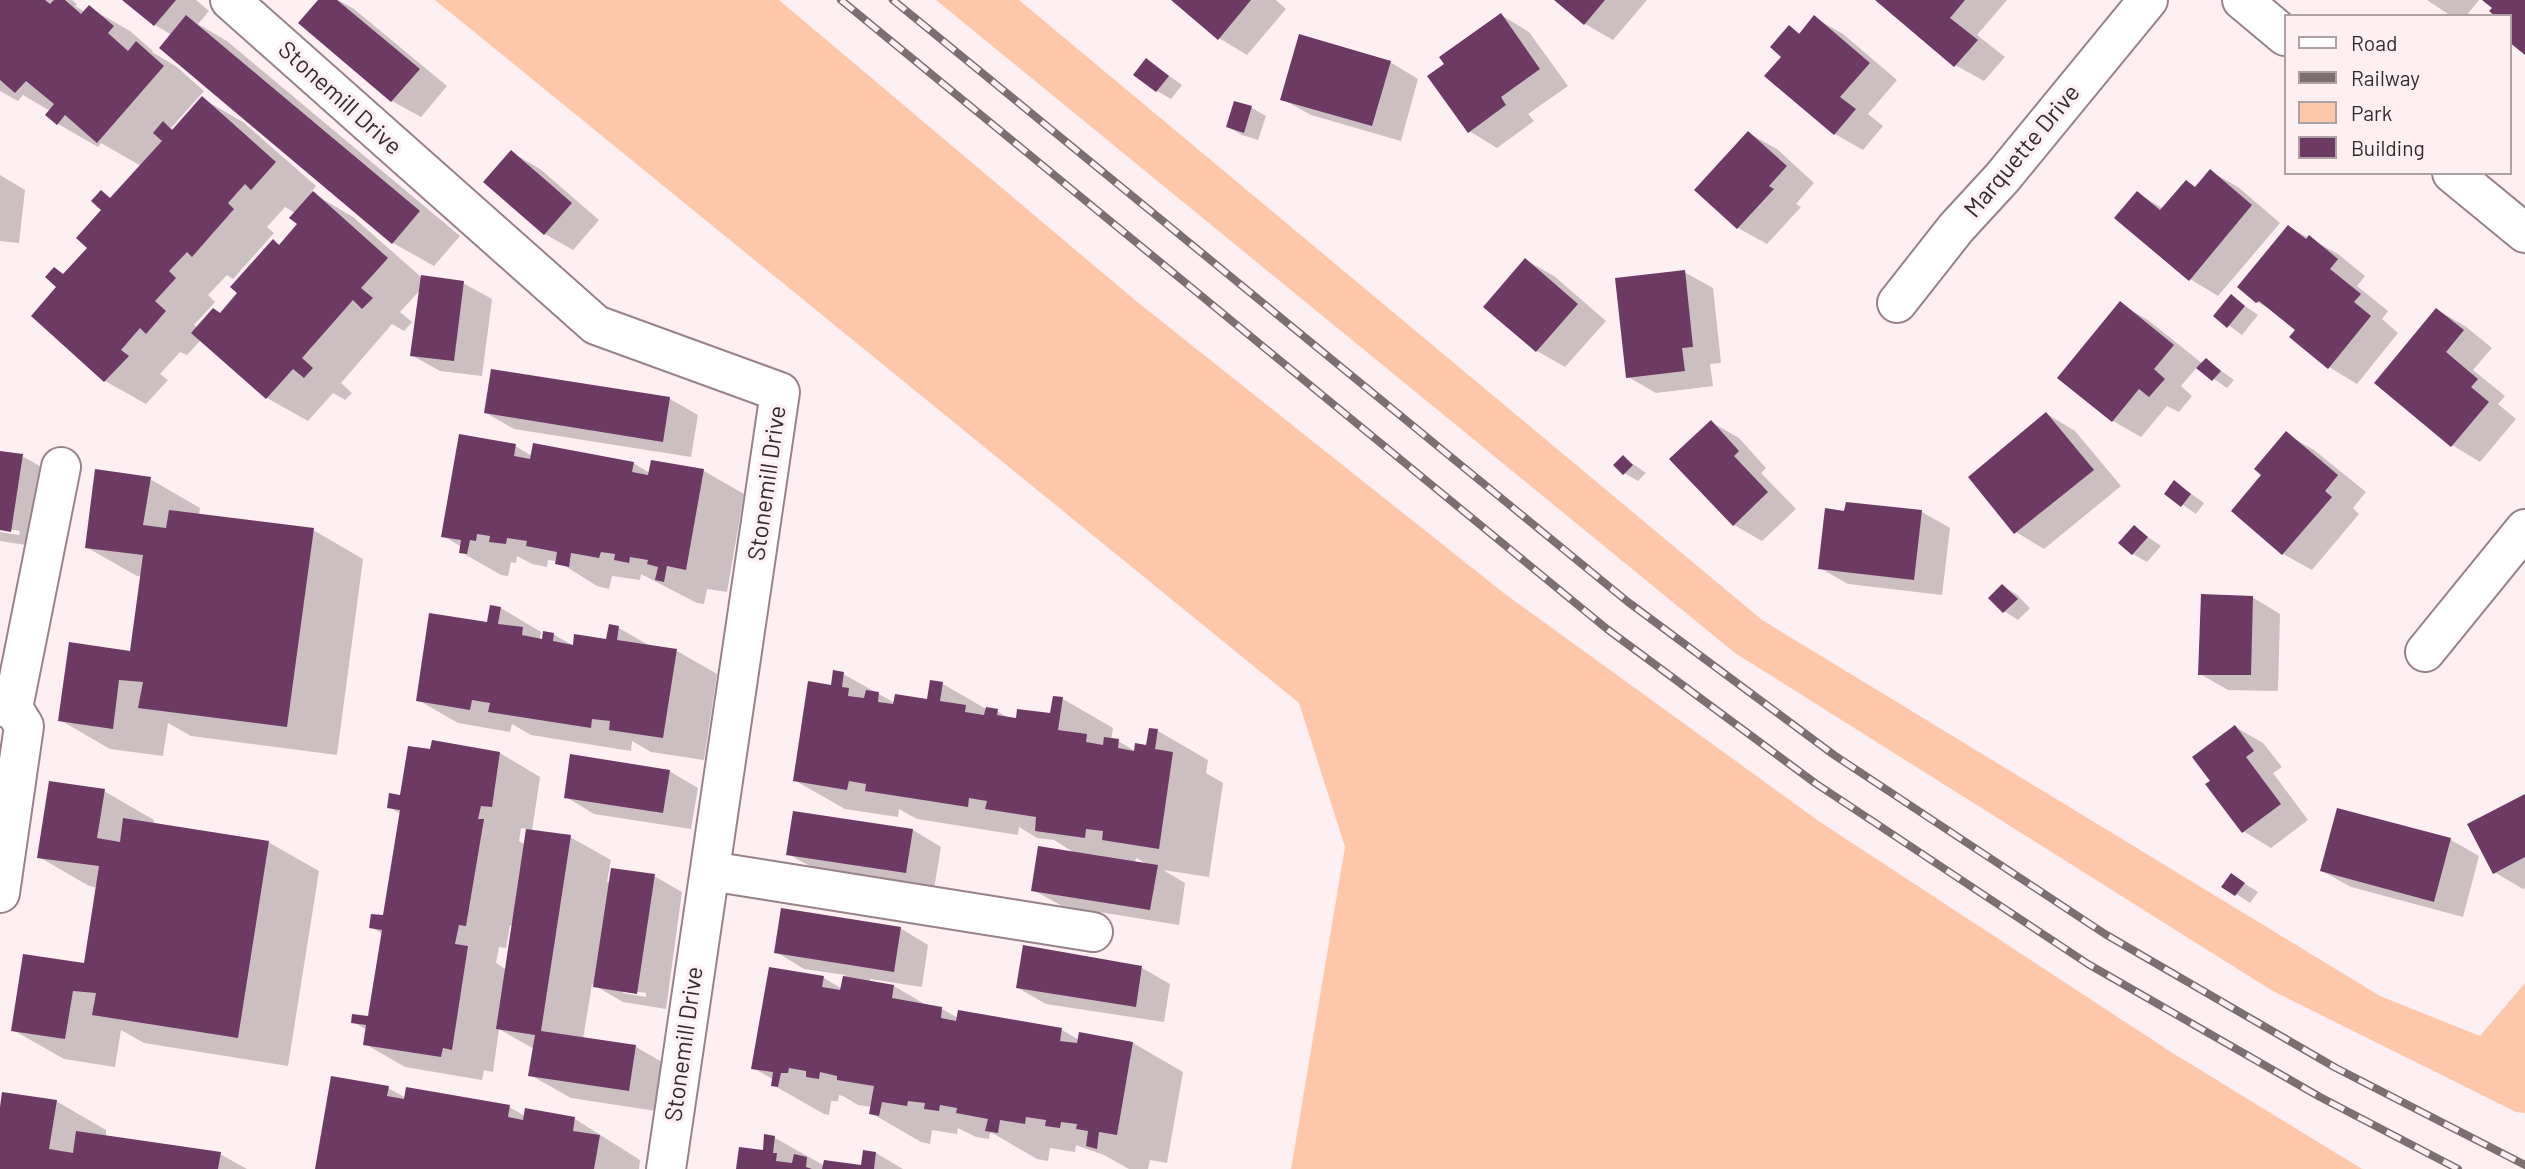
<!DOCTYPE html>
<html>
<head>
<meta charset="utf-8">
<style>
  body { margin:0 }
  #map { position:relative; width:2525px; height:1169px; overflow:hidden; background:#feeff3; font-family:Barlow,sans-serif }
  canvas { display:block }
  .legend { position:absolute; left:2284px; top:14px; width:228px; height:161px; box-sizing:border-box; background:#feeff3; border:2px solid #ada1a4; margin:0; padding:9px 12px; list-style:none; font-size:21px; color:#342b2d }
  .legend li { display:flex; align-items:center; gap:14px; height:35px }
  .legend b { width:35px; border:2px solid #ada1a4 }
</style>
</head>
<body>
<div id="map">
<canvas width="2525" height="1169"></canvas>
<ul class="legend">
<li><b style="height:9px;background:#fff"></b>Road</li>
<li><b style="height:9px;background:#7b6f72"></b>Railway</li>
<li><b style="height:19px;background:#fec7aa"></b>Park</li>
<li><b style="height:19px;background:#6d3a64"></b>Building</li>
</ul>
</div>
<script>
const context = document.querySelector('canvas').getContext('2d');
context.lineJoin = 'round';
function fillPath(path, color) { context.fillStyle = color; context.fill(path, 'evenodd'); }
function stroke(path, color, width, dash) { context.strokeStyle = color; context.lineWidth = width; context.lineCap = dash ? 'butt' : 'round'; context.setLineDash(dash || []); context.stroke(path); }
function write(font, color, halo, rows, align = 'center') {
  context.font = font + ' Barlow,sans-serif'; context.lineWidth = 7; context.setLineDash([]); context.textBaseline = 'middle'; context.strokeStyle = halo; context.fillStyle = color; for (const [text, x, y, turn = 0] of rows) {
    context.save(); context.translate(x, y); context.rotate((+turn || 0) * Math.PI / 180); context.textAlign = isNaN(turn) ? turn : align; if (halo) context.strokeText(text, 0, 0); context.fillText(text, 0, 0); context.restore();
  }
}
fillPath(new Path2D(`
  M 435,0 L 779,0 L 1136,301 L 1505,594 L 1820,822 L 2171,1052 L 2362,1169 L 1291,1169 L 1345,847 L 1299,703 Z
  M 936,0 L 1019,0 L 1762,620 L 2380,996 L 2480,1036 L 2525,983 L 2525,1113 L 2516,1112 L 2271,990 L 1735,653 Z`), '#fec7aa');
fillPath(new Path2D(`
  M 0,0 L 72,0 L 77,4 L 75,6 L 85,12 L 90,8 L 130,31 L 153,51 L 152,52 L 177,67 L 204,91 L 171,128 L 175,130 L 203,99 L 243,122 L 316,186 L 311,192 L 353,217 L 421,277 L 463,283 L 492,299 L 482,376 L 440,371 L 411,355 L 421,289 L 400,312 L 412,322 L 404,331 L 392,324 L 341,383 L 352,393 L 345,400 L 333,393 L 308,421 L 267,398 L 201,340 L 187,355 L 180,352 L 160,374 L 168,380 L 146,404 L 105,381 L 33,316 L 89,248 L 103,210 L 101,192 L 112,199 L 141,166 L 101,143 L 98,147 L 58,124 L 50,111 L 23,95 L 18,101 L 0,91 ZM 285,207 L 295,213 L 300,224 L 280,246 L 273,241 L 239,293 L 221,314 L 198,328 L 194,325 L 215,302 L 208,295 L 227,275 L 233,279 L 274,233 L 267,227 Z
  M 125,0 L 196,0 L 209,11 L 198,24 L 227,41 L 460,236 L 434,266 L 393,243 L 162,48 L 172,35 L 155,25 Z
  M 320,0 L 338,0 L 354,9 L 447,86 L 421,117 L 392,101 L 301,23 Z
  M 1173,0 L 1276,0 L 1286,9 L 1247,55 L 1219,38 Z
  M 1557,0 L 1647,0 L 1613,40 L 1585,24 Z
  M 1877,0 L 2007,0 L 1977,35 L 2005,57 L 1984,81 L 1955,65 Z
  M 2427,0 L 2479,0 L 2466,16 L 2451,16 Z
  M 1501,15 L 1529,32 L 1568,86 L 1528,114 L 1534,121 L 1497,148 L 1469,131 Z
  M 1815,18 L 1843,34 L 1897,80 L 1868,114 L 1883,126 L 1863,150 L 1835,134 L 1783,57 L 1790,27 L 1801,34 Z
  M 1147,60 L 1182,85 L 1171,99 L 1157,91 Z
  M 1390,62 L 1418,79 L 1401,141 L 1311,115 L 1282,99 Z
  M 1235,104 L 1252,108 L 1266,116 L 1258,140 L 1242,135 L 1228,127 Z
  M 1748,133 L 1777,149 L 1814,183 L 1796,204 L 1801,207 L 1767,244 L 1738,228 L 1697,190 Z
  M 511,152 L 540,169 L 599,220 L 573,250 L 545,234 Z
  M 2210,171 L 2238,187 L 2280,223 L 2218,296 L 2190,279 L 2137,193 L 2164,209 L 2187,182 L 2196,188 Z
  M 0,175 L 25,190 L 19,243 L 0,241 Z
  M 2289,227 L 2338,254 L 2365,276 L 2357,286 L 2388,311 L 2382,319 L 2398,333 L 2357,384 L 2329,367 L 2297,330 L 2276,312 L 2257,302 Z
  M 1526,260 L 1554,276 L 1606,321 L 1565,367 L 1537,351 L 1485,307 Z
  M 1684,272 L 1713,288 L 1721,363 L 1710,364 L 1713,386 L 1656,393 L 1628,377 Z
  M 2232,297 L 2258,315 L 2242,335 L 2216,316 Z
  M 2120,304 L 2148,320 L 2203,364 L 2206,360 L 2234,380 L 2227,388 L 2197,367 L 2181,386 L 2192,396 L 2179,412 L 2167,406 L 2141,437 L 2113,421 L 2060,377 Z
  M 2437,310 L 2465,326 L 2492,348 L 2473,370 L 2505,396 L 2498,404 L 2516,419 L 2480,462 L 2452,445 Z
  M 670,399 L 698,415 L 691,457 L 514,429 L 486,413 Z
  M 2047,414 L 2075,431 L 2121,486 L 2044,549 L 2016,532 Z
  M 1711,422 L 1739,438 L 1766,468 L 1761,473 L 1796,509 L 1762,541 L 1734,525 Z
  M 2286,434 L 2314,450 L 2366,492 L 2353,508 L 2359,514 L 2312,570 L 2283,554 L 2233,511 L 2263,475 Z
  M 515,446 L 532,456 L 633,463 L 650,473 L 652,462 L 704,471 L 744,494 L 727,592 L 707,589 L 704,604 L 697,603 L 641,574 L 640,580 L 612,576 L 609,589 L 597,586 L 557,561 L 548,560 L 547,567 L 532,564 L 517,556 L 516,563 L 511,562 L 508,576 L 501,575 L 461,552 L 462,547 L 443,536 Z
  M 0,452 L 22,456 L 50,472 L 39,547 L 0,541 L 0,532 L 19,535 L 20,531 L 0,528 Z
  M 1623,457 L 1646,473 L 1638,481 L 1624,473 Z
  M 150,479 L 200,508 L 199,515 L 313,530 L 363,559 L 337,755 L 191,736 L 168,723 L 163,756 L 110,749 L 60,720 L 131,653 L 142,576 L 137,576 L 86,547 Z
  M 2175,482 L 2204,503 L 2196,514 L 2166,493 Z
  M 1846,512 L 1922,512 L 1950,528 L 1942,595 L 1848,584 L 1820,568 Z
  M 2135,528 L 2161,546 L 2147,562 L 2133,554 Z
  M 2002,586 L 2016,594 L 2030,608 L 2018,620 L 2004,611 Z
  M 2252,597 L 2280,614 L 2278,691 L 2228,690 L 2200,674 Z
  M 501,608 L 541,632 L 540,639 L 543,641 L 553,634 L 574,646 L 608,641 L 619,628 L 652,647 L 677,651 L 717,674 L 704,760 L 651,752 L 632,741 L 631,751 L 531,735 L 512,724 L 510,732 L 458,723 L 418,700 Z
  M 843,674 L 895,703 L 928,701 L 931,682 L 943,684 L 986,709 L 997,711 L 1012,720 L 1052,715 L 1063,699 L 1113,728 L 1111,740 L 1118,741 L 1135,751 L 1148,747 L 1158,731 L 1208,760 L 1206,773 L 1223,783 L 1209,877 L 1163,870 L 1185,883 L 1179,925 L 1062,906 L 1033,890 L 1078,855 L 1054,840 L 1037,838 L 1019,827 L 1018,835 L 917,819 L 899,809 L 898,817 L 845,809 L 794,780 L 833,687 ZM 1136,858 L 1149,865 L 1135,863 Z
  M 2235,727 L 2263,743 L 2282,767 L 2273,773 L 2308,820 L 2271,848 L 2243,831 L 2212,781 Z
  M 500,753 L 540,777 L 532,831 L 570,837 L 611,860 L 607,882 L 654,876 L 682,892 L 666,1009 L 623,1002 L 592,984 L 583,1039 L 636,1047 L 676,1070 L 669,1113 L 571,1098 L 530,1075 L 534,1049 L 499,1029 L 493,1072 L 484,1070 L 482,1080 L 405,1067 L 365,1044 L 367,1030 L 353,1022 L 369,1018 L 383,934 L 371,927 L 384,917 L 401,814 L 389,807 L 402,797 ZM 521,828 L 528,829 L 526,845 L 519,841 ZM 510,925 L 514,925 L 507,970 L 496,963 L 499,947 L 506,948 ZM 623,990 L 646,993 L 646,997 L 623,993 Z
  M 669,771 L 698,788 L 691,829 L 594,814 L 566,797 Z
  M 104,791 L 154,820 L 154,825 L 268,842 L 319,871 L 288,1066 L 144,1043 L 121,1030 L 115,1067 L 64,1059 L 13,1030 L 86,965 L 98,888 L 89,886 L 39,857 Z
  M 2525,796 L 2525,888 L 2523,889 L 2494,872 Z
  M 2338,811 L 2451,840 L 2479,856 L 2463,917 L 2351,887 L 2322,871 Z
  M 913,830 L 941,847 L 934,889 L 817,870 L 788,854 Z
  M 2231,875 L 2258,892 L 2250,903 L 2224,886 Z
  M 900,928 L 928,945 L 922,987 L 870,979 L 870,982 L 894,986 L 928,1006 L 942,1009 L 958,1018 L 1062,1030 L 1079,1040 L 1080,1034 L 1133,1043 L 1183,1072 L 1167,1163 L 1150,1160 L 1148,1169 L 1129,1169 L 1104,1155 L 1076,1145 L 1075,1152 L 1050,1148 L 1048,1161 L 1037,1159 L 994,1134 L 990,1133 L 989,1139 L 976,1137 L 958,1128 L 957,1134 L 932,1130 L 930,1144 L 921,1142 L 871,1113 L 872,1107 L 858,1105 L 843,1096 L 839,1095 L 838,1101 L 831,1101 L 829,1115 L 824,1114 L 773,1085 L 774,1080 L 753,1068 L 770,969 L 824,978 L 842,989 L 845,975 L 804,969 L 776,952 Z
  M 1142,968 L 1170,984 L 1164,1022 L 1046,1004 L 1018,988 Z
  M 388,1088 L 406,1098 L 509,1107 L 525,1116 L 575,1119 L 640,1160 L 639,1169 L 316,1169 Z
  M 56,1101 L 106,1130 L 106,1137 L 220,1154 L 247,1169 L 0,1169 L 0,1119 Z
  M 775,1138 L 825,1166 L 862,1167 L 876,1153 L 903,1169 L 738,1169 L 764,1152 Z`), '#0003');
fillPath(new Path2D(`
  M 0,0 L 45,0 L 50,4 L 54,0 L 65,0 L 81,14 L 89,5 L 114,26 L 108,33 L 128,51 L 136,41 L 164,66 L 97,143 L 65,115 L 57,125 L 45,115 L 54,104 L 26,81 L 15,93 L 0,80 Z
  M 122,0 L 176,0 L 154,26 Z
  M 318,0 L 337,0 L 420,69 L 391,102 L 298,23 Z
  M 1171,0 L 1251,0 L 1218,40 Z
  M 1554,0 L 1605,0 L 1584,25 Z
  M 1875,0 L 1965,0 L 1950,18 L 1978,40 L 1954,67 Z
  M 2482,0 L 2525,0 L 2525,55 L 2509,42 L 2509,16 L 2495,16 L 2489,11 L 2492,8 Z
  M 1501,13 L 1540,69 L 1501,97 L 1506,105 L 1468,133 L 1427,76 L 1444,64 L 1439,57 Z
  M 186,15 L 420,211 L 392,244 L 159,48 Z
  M 1814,15 L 1870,63 L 1840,97 L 1856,109 L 1834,135 L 1764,76 L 1781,57 L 1770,47 L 1789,25 L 1799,34 Z
  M 1299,34 L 1391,61 L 1372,126 L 1280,100 Z
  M 1146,58 L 1169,76 L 1156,92 L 1133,75 Z
  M 202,96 L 276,162 L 251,190 L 245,184 L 228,203 L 234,209 L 192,257 L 187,252 L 169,271 L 176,278 L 155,301 L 166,311 L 146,334 L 140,328 L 121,350 L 129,356 L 104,382 L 31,316 L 56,287 L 45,277 L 54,267 L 63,274 L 87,248 L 76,238 L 101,210 L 91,201 L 101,190 L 110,198 L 162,141 L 153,133 L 163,121 L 172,130 Z
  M 1234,101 L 1252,106 L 1244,133 L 1226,127 Z
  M 1748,131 L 1787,166 L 1769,186 L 1774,189 L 1737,229 L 1694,190 Z
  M 511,150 L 572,203 L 544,235 L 483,182 Z
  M 2210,169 L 2252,205 L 2189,281 L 2114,218 L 2137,191 L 2160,210 L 2186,180 L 2195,187 Z
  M 313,191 L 388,258 L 361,288 L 373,298 L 362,309 L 353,300 L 302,358 L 313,368 L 304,378 L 293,369 L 266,399 L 191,333 L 213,308 L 220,313 L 237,293 L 230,287 L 273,239 L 279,245 L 297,224 L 289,218 Z
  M 2288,225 L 2306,239 L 2309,235 L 2338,259 L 2330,269 L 2361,294 L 2354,302 L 2371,316 L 2328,369 L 2289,337 L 2295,330 L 2259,301 L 2256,303 L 2237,287 Z
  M 1525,258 L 1578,304 L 1536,352 L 1483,307 Z
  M 1685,270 L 1693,347 L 1682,348 L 1685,371 L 1626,378 L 1615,278 Z
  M 421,275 L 464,281 L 454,361 L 410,356 Z
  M 2231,294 L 2245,306 L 2227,328 L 2213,316 Z
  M 2120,301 L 2174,345 L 2154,369 L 2165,379 L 2149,397 L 2139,389 L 2112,422 L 2057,378 Z
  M 2436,308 L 2464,330 L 2446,352 L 2478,379 L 2471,387 L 2489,402 L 2451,447 L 2374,383 Z
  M 2206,358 L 2221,371 L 2212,381 L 2196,368 Z
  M 491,369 L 670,397 L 663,442 L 484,413 Z
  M 2046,412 L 2094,470 L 2014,534 L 1968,477 Z
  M 1711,420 L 1739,451 L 1734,456 L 1768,492 L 1733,526 L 1669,459 Z
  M 2286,431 L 2338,475 L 2325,491 L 2332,497 L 2282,555 L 2231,511 L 2261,475 L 2254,469 Z
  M 459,434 L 516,444 L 514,456 L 530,459 L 533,443 L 634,462 L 632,472 L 648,475 L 651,460 L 704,469 L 686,570 L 667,566 L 664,582 L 655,580 L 658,567 L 647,564 L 648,560 L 630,557 L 629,563 L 614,560 L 615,554 L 601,552 L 599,558 L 571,553 L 569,567 L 555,564 L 557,552 L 526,546 L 527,541 L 507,538 L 506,544 L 489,542 L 490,536 L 477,534 L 476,541 L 470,540 L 467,554 L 459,553 L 461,540 L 441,537 Z
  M 0,451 L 23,454 L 11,532 L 0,530 Z
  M 1623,455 L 1633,465 L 1623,475 L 1613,465 Z
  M 95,469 L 151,477 L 143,525 L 166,528 L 169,510 L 314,528 L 287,727 L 138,708 L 143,682 L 119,680 L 113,729 L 58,721 L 69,642 L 130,651 L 143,555 L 85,548 Z
  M 2174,480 L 2191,494 L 2181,507 L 2164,494 Z
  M 1846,502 L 1922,510 L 1914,580 L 1818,569 L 1825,508 L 1844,511 Z
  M 2134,525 L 2148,537 L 2132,555 L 2118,543 Z
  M 2002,584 L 2018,599 L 2003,613 L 1988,598 Z
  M 2201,594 L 2253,596 L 2251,675 L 2198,675 Z
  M 490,605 L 501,607 L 498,624 L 523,627 L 522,635 L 542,639 L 543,631 L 554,633 L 553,641 L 573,645 L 574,634 L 606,639 L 609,624 L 619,626 L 617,640 L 677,649 L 663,738 L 609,730 L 610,721 L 592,719 L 591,728 L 488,712 L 490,703 L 472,700 L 470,710 L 416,701 L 429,613 L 487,622 Z
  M 833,670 L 844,672 L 842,687 L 849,688 L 848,696 L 864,698 L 866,690 L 879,692 L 878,702 L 893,704 L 895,694 L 927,699 L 930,680 L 943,682 L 940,701 L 966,705 L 965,712 L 984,715 L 986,707 L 998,709 L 997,715 L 1016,718 L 1017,709 L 1050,713 L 1053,696 L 1063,697 L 1058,730 L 1087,734 L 1086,742 L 1103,745 L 1104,737 L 1119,739 L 1118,748 L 1134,751 L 1135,743 L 1146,745 L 1149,728 L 1158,729 L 1155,749 L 1173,752 L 1159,849 L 1102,840 L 1103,831 L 1086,829 L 1085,838 L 1035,831 L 1036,817 L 985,809 L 987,801 L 969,798 L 968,807 L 865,791 L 866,784 L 849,781 L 847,790 L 793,781 L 808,681 L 831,685 Z
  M 2235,725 L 2254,751 L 2246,757 L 2281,804 L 2242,833 L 2205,784 L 2210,781 L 2192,757 Z
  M 432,740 L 500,752 L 492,807 L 481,806 L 478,819 L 484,819 L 466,926 L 459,925 L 455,944 L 468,946 L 452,1050 L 443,1048 L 441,1057 L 363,1045 L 366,1025 L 351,1023 L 352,1014 L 368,1016 L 382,930 L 369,928 L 371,914 L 383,915 L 400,810 L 387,808 L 389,793 L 400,795 L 408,746 L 430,749 Z
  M 570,754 L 670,770 L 663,813 L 564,798 Z
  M 49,781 L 105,789 L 97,838 L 120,842 L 123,818 L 269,841 L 238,1038 L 92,1015 L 96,993 L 73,991 L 65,1039 L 11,1031 L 23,954 L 84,963 L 99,866 L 37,858 Z
  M 2525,794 L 2525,857 L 2493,874 L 2467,824 Z
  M 2337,808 L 2451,838 L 2434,902 L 2320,871 Z
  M 793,811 L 913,829 L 906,873 L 786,855 Z
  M 526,829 L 571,835 L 541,1031 L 636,1045 L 629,1091 L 528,1076 L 535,1035 L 496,1029 Z
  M 1038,846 L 1158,865 L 1150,910 L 1031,891 Z
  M 611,868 L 655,874 L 637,994 L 593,987 Z
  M 2231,873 L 2245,883 L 2235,896 L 2221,887 Z
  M 781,908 L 901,927 L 894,972 L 774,953 Z
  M 1023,945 L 1142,966 L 1136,1007 L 1016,988 Z
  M 769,967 L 824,976 L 822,987 L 840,990 L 843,976 L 894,985 L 892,998 L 942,1007 L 941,1018 L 956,1021 L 958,1010 L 1062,1028 L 1060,1041 L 1077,1043 L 1079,1032 L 1133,1042 L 1117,1135 L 1099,1132 L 1097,1149 L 1086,1146 L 1088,1131 L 1076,1129 L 1077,1124 L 1061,1122 L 1060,1128 L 1045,1126 L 1046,1120 L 1026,1117 L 1025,1124 L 1000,1120 L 998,1133 L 985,1131 L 988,1119 L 956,1113 L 957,1108 L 940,1105 L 939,1111 L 924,1109 L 925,1103 L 908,1101 L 907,1106 L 882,1102 L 879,1116 L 869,1114 L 874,1086 L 837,1080 L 837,1076 L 820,1072 L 819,1079 L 806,1077 L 806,1071 L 789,1068 L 788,1073 L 781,1073 L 778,1087 L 771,1086 L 773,1072 L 751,1069 Z
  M 331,1076 L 389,1086 L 387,1096 L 404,1099 L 406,1087 L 510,1105 L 508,1117 L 523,1120 L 525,1108 L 575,1117 L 573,1131 L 600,1135 L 594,1169 L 315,1169 Z
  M 2,1092 L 57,1100 L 49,1149 L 73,1153 L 76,1131 L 221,1152 L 218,1169 L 0,1169 L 0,1107 Z
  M 764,1134 L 775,1136 L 773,1153 L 777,1153 L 776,1161 L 792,1163 L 794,1154 L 807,1157 L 806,1167 L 812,1169 L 736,1169 L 739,1147 L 763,1150 Z
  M 863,1150 L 876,1152 L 874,1169 L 822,1169 L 824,1160 L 861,1165 Z`), '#6d3a64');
const minor = new Path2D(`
  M 230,0 L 596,325 L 780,392 L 666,1169
  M 2242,0 L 2285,36
  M 2452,173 L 2525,233
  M 1897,303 L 1956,228 L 2002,178 L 2148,0
  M 2425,652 L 2525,529
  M 0,707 L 13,708 L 24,726 L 0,893
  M 13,708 L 61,467
  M 710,871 L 1093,932`);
stroke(minor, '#988288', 42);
stroke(minor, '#fff', 38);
const rail = new Path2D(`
  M 841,0 L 1607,629 L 1815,783 L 2088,964 L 2320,1097 L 2458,1169
  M 893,0 L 1628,602 L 1834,755 L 2105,934 L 2336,1068 L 2525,1165`);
stroke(rail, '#7b6f72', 8);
stroke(rail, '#feeff3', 5, [16]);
write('24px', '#342b2d', '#feeff3', [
  ["Stonemill Drive",340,98,42],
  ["Marquette Drive",2022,151,-50],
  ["Stonemill Drive",767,483,-82],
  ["Stonemill Drive",684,1044,-82]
]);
</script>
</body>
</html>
